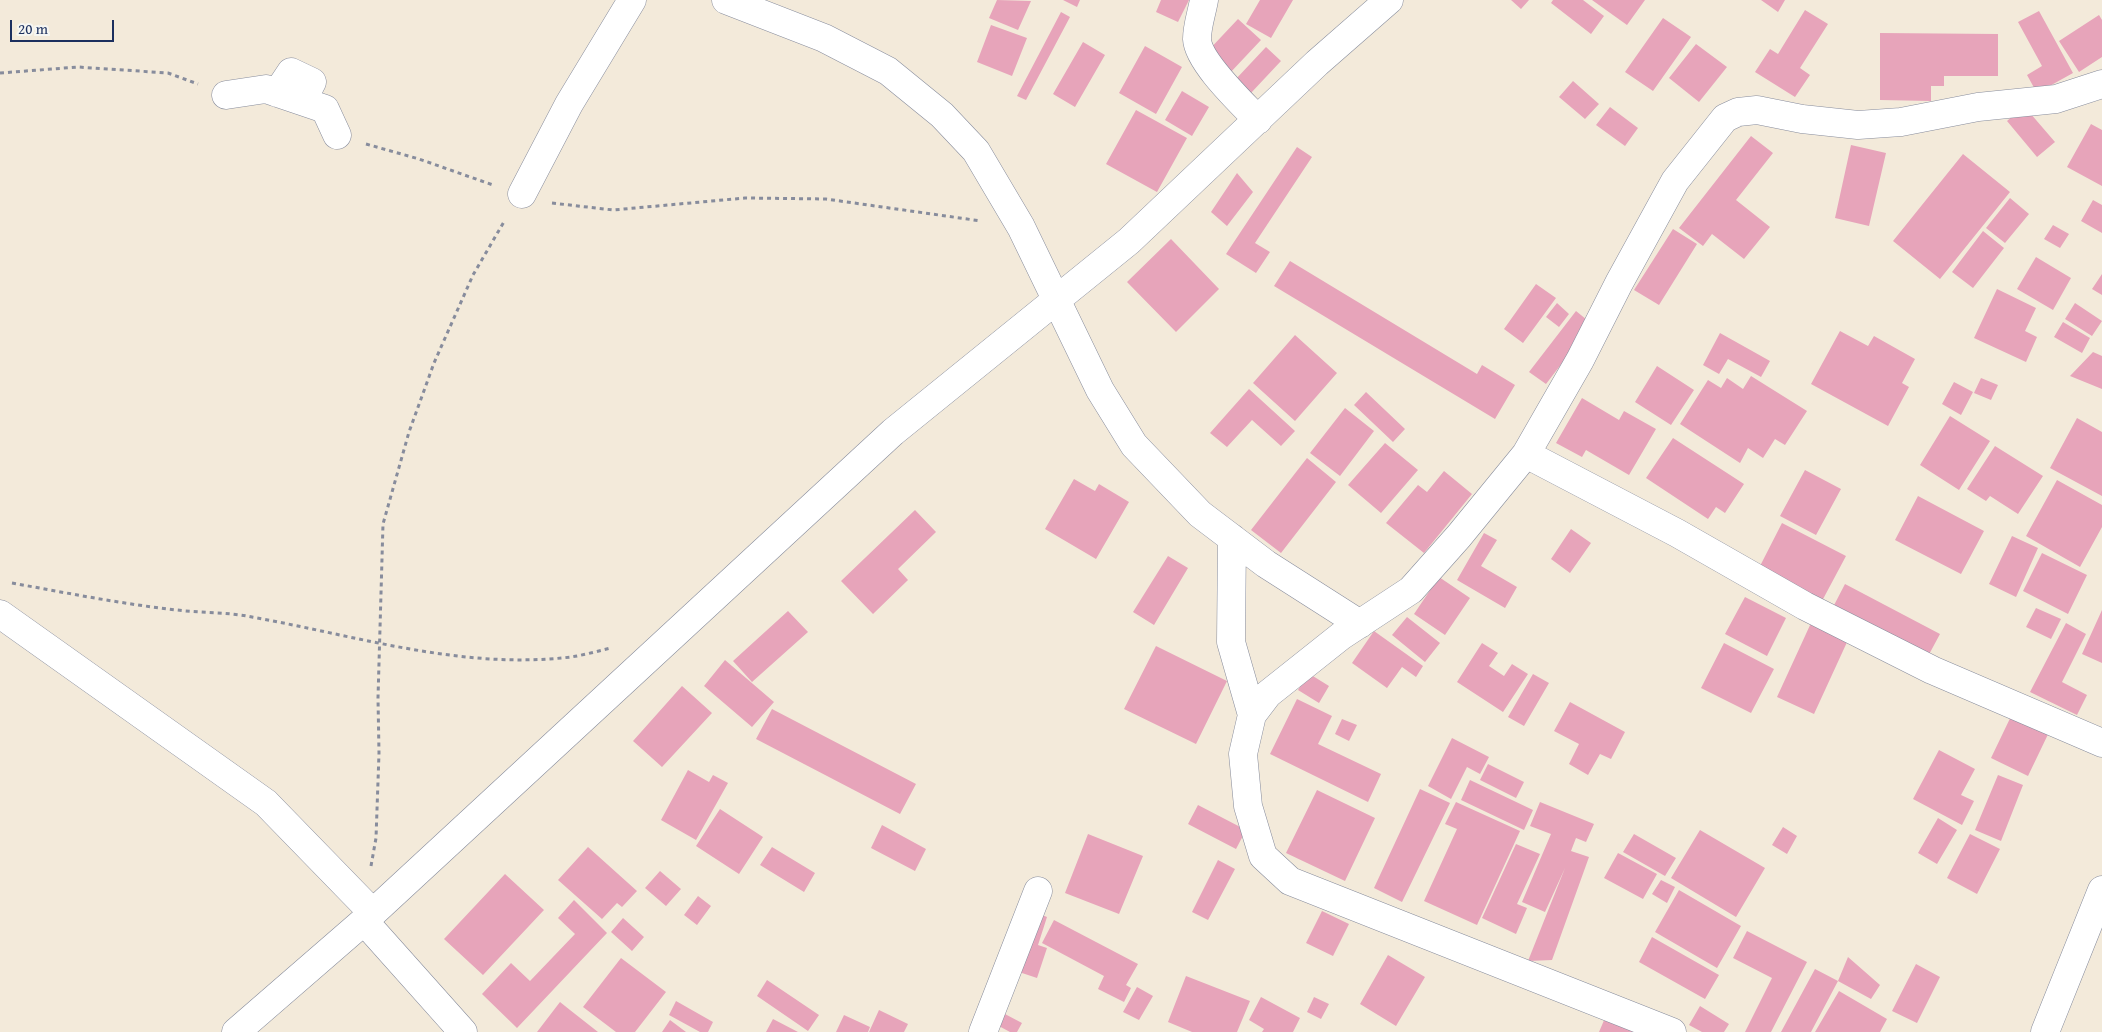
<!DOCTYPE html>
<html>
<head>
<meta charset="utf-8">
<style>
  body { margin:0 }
  #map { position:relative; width:2102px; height:1032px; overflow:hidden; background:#f3eada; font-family:"Gentium Book Plus",serif }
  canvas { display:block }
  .scale { position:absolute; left:10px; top:20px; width:104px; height:22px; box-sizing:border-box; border:2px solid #1b2f5e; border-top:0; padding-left:6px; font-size:15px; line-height:18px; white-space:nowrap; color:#1b2f5e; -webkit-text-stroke:4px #f6f6f2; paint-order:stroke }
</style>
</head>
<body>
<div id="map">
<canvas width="2102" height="1032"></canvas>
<div class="scale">20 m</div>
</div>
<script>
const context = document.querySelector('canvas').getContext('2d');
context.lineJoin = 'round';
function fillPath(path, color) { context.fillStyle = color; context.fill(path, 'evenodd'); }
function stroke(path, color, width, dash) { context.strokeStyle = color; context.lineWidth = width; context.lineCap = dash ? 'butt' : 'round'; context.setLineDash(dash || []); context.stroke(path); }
fillPath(new Path2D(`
  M 997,0 L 1031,1 L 1018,30 L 989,18 Z
  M 1063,0 L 1080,0 L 1077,7 Z
  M 1161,0 L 1189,0 L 1178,22 L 1156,12 Z
  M 1260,0 L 1293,0 L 1271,38 L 1246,24 Z
  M 1511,0 L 1529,0 L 1521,9 Z
  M 1553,0 L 1583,0 L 1604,16 L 1591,34 L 1551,3 Z
  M 1592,0 L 1645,0 L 1627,25 Z
  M 1761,0 L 1785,0 L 1778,12 Z
  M 1805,10 L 1828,24 L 1800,68 L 1810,75 L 1795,97 L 1755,72 L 1770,49 L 1778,54 Z
  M 2039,11 L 2073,73 L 2037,93 L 2027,75 L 2042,66 L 2018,22 Z
  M 1061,12 L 1070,17 L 1026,100 L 1017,96 Z
  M 2099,15 L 2102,20 L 2102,57 L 2079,72 L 2059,41 Z
  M 1663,18 L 1691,37 L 1653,91 L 1625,72 Z
  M 1238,19 L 1261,40 L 1229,74 L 1206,53 Z
  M 991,25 L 1027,38 L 1012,76 L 977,62 Z
  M 1880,33 L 1998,34 L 1998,76 L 1944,76 L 1944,86 L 1931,86 L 1931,101 L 1880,100 Z
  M 1083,42 L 1105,55 L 1075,107 L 1053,94 Z
  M 1696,44 L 1727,67 L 1699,102 L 1669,78 Z
  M 1145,46 L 1182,67 L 1156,114 L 1119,93 Z
  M 1266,47 L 1281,61 L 1250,94 L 1235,80 Z
  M 1573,81 L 1599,104 L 1585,119 L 1559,97 Z
  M 1182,91 L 1209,107 L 1192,136 L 1165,120 Z
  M 2024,106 L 2055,142 L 2037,157 L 2007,121 Z
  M 1610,107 L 1638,128 L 1625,146 L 1596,125 Z
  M 1136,110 L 1187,138 L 1157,192 L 1106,164 Z
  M 2091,124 L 2102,130 L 2102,186 L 2067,167 Z
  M 1751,136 L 1773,153 L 1736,200 L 1770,227 L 1744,259 L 1712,234 L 1703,246 L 1679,228 Z
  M 1851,145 L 1886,153 L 1869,226 L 1835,218 Z
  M 1297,147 L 1312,157 L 1255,243 L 1270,252 L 1256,273 L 1226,254 Z
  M 1963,154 L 2010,192 L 1940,279 L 1893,241 Z
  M 1237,173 L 1253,192 L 1227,226 L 1211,212 Z
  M 2010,198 L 2029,214 L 2005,243 L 1986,228 Z
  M 2093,200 L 2102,205 L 2102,233 L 2081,221 Z
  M 2053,225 L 2069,234 L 2060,248 L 2044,239 Z
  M 1673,229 L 1697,244 L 1659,305 L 1634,290 Z
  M 1983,231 L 2004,248 L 1973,288 L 1952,272 Z
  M 1171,239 L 1219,289 L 1176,332 L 1127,282 Z
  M 2036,257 L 2071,278 L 2053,310 L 2017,289 Z
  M 1290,261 L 1477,374 L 1482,365 L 1515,385 L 1495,419 L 1274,286 Z
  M 2102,274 L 2102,295 L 2092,289 Z
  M 1536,284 L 1556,298 L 1523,343 L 1504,329 Z
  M 1997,289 L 2036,308 L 2025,331 L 2037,337 L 2026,362 L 1974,338 Z
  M 1557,303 L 1569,314 L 1559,327 L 1546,317 Z
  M 2075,303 L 2102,321 L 2092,336 L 2065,319 Z
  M 1576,311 L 1592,324 L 1546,384 L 1529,372 Z
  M 2063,322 L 2090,338 L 2082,353 L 2054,337 Z
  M 1840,331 L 1868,346 L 1874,336 L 1915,359 L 1902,383 L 1909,387 L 1888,426 L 1811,384 Z
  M 1720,333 L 1770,361 L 1761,377 L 1728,359 L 1719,374 L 1703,365 Z
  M 1295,335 L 1337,373 L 1295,421 L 1253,383 Z
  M 2093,352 L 2102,356 L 2102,389 L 2070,376 Z
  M 1657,366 L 1694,390 L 1671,425 L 1635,402 Z
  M 1751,376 L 1807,411 L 1785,445 L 1775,439 L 1763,458 L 1748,448 L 1740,463 L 1680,424 L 1708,380 L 1721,388 L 1727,378 L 1743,389 Z
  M 1981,378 L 1998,385 L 1991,400 L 1974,393 Z
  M 1954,382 L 1973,392 L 1961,415 L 1942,404 Z
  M 1249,389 L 1295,431 L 1281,446 L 1252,420 L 1227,447 L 1210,433 Z
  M 1366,392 L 1405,429 L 1393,442 L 1354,405 Z
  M 1582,398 L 1619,420 L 1624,411 L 1656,429 L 1629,475 L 1586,450 L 1582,457 L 1556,443 Z
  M 1345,408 L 1374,431 L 1340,476 L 1310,453 Z
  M 1950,416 L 1990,441 L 1959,490 L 1920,465 Z
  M 2077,418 L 2102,432 L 2102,496 L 2050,468 Z
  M 1673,438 L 1744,484 L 1725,513 L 1716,507 L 1708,519 L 1646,478 Z
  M 1385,443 L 1418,470 L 1381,513 L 1348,485 Z
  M 1995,446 L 2043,476 L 2018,514 L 1990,496 L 1986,501 L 1967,489 Z
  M 1307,458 L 1336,482 L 1281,553 L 1251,530 Z
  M 1805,470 L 1841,489 L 1816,535 L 1780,516 Z
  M 1444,471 L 1472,494 L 1424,553 L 1386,523 L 1418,485 L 1427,492 Z
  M 1074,479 L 1095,491 L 1099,484 L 1129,502 L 1096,559 L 1045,529 Z
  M 2057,480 L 2102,505 L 2102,527 L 2080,567 L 2026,536 Z
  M 1918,496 L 1984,531 L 1961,574 L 1895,540 Z
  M 915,510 L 936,532 L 898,569 L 908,580 L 873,614 L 841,581 Z
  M 1782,523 L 1846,556 L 1822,601 L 1759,568 Z
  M 1571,529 L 1591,543 L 1570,573 L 1551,559 Z
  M 1484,533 L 1497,540 L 1481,566 L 1517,587 L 1505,608 L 1457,580 Z
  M 2012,536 L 2038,548 L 2016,597 L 1989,584 Z
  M 2042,553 L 2087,575 L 2068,614 L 2023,591 Z
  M 1168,556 L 1188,568 L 1154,625 L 1133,612 Z
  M 1439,577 L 1470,598 L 1445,635 L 1414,614 Z
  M 1845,584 L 1940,634 L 1926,660 L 1831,611 Z
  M 1745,597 L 1786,618 L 1767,656 L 1725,634 Z
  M 2036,608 L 2061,619 L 2051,639 L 2026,627 Z
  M 2102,610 L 2102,663 L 2082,654 Z
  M 788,611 L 808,632 L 752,682 L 733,661 Z
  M 1407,617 L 1440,643 L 1425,662 L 1392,635 Z
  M 1811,623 L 1848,640 L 1814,714 L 1777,697 Z
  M 2066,623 L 2086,634 L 2062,682 L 2087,695 L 2077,715 L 2030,692 Z
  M 1374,631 L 1423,666 L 1416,677 L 1402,667 L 1387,688 L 1352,663 Z
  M 1482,643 L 1498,653 L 1489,666 L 1504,676 L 1512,664 L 1528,674 L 1503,712 L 1457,682 Z
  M 1724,643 L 1774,669 L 1751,713 L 1701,688 Z
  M 1156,646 L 1227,681 L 1196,744 L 1124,709 Z
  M 725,660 L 774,702 L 752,727 L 704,686 Z
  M 1308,673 L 1329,686 L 1319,703 L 1298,690 Z
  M 1533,674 L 1549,683 L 1524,726 L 1508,717 Z
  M 682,686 L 712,713 L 662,767 L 633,741 Z
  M 1297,699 L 1332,716 L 1318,744 L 1381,774 L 1368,802 L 1270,754 Z
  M 1570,702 L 1625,732 L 1611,759 L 1600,754 L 1588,775 L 1569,764 L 1579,744 L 1554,731 Z
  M 2015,708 L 2052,726 L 2028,776 L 1991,758 Z
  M 772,709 L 916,784 L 900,814 L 756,739 Z
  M 1342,719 L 1357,725 L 1349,741 L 1335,734 Z
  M 1452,738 L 1489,757 L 1480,774 L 1467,767 L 1451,799 L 1428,786 Z
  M 1939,750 L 1975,769 L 1961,795 L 1974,801 L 1962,825 L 1913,799 Z
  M 1488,764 L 1524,782 L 1516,798 L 1480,780 Z
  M 688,770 L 709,782 L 713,775 L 728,783 L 696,840 L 661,820 Z
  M 1998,775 L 2023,785 L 2001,841 L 1975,830 Z
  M 1470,780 L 1533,810 L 1524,830 L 1461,800 Z
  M 1420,789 L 1450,803 L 1402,902 L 1374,888 Z
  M 1317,790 L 1375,818 L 1345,881 L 1286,853 Z
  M 1456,802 L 1520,831 L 1477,925 L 1424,901 L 1457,829 L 1445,824 Z
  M 1540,802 L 1594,824 L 1586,842 L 1576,838 L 1571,851 L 1589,857 L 1552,960 L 1528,961 L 1565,868 L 1545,912 L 1522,902 L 1551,834 L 1530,826 Z
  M 1198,805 L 1246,830 L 1236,849 L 1188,824 Z
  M 720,809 L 763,837 L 739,874 L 696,846 Z
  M 1938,818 L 1957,830 L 1937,864 L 1918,853 Z
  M 882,825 L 926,849 L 915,871 L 871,848 Z
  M 1783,827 L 1797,836 L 1787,854 L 1772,845 Z
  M 1700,830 L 1765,868 L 1736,917 L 1671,878 Z
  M 1088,834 L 1143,856 L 1119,914 L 1065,893 Z
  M 1634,834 L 1676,858 L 1665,876 L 1623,852 Z
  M 1970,834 L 2000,849 L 1977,894 L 1947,878 Z
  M 1516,844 L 1540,854 L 1517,904 L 1527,908 L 1516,934 L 1482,918 Z
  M 588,847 L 637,891 L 622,907 L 617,903 L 602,919 L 558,880 Z
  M 772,847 L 815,873 L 804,892 L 760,865 Z
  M 1618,853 L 1657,874 L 1643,899 L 1604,878 Z
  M 1218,860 L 1235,869 L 1208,920 L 1192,912 Z
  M 660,871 L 681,889 L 666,906 L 645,888 Z
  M 505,874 L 544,910 L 483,975 L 444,939 Z
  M 1661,880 L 1675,887 L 1667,903 L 1652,894 Z
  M 1679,890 L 1741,926 L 1717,968 L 1655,932 Z
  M 698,896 L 711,906 L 697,925 L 684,915 Z
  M 574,900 L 607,933 L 517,1028 L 482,994 L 511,963 L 530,981 L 575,934 L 558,918 Z
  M 1032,911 L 1047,917 L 1038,945 L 1047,948 L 1037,978 L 1013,970 Z
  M 1322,911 L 1349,924 L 1333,956 L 1306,943 Z
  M 623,918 L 644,937 L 632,951 L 611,932 Z
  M 1054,920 L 1138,964 L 1126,985 L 1131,988 L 1124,1002 L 1098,989 L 1104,976 L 1042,943 Z
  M 1747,931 L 1807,962 L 1771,1032 L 1745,1032 L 1772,978 L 1733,958 Z
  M 1652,937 L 1719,975 L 1705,999 L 1639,962 Z
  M 1388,955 L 1425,977 L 1396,1026 L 1360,1004 Z
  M 1848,957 L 1880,985 L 1871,999 L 1838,981 Z
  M 621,958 L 666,992 L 635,1032 L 616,1032 L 583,1007 Z
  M 1916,964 L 1940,977 L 1917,1023 L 1892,1011 Z
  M 1815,969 L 1838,981 L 1811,1032 L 1781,1032 Z
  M 1186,976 L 1250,1001 L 1237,1032 L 1192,1032 L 1168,1022 Z
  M 767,980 L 819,1015 L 808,1031 L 757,996 Z
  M 1137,987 L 1153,996 L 1139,1020 L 1123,1012 Z
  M 1839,991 L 1887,1019 L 1880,1032 L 1815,1032 Z
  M 1261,997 L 1300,1018 L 1293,1032 L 1262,1032 L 1264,1029 L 1249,1020 Z
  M 1314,997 L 1329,1004 L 1321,1019 L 1307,1012 Z
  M 676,1001 L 713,1022 L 708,1032 L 700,1032 L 669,1015 Z
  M 560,1002 L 570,1010 L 598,1032 L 537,1032 Z
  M 1700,1006 L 1729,1024 L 1724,1032 L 1702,1032 L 1689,1025 Z
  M 879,1010 L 908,1024 L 904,1032 L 869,1032 Z
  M 1003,1013 L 1022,1023 L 1017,1032 L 1010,1032 L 997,1025 Z
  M 844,1015 L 870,1027 L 868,1032 L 836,1032 Z
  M 1605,1018 L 1639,1032 L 1599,1032 Z
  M 773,1019 L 798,1032 L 766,1032 Z
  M 670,1020 L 686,1032 L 662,1032 Z`), '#e7a4ba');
const street = new Path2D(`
  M 726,0 L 824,38 L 888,71 L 942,115 L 976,151 L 1021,227 L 1100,390 L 1134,445 L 1200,514 L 1266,564 L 1360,624
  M 1204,0 C 1202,12 1197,26 1197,39 C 1198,62 1242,103 1258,120
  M 277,93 L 291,72 L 312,82 L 302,101
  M 226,95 L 266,89 L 325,109 L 337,135
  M 522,194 L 569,104 L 632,0
  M 1526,454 L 1677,533 L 1805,606 L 1932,670 L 2102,743
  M 1232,538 L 1231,642 L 1252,715
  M 0,614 L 266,803 L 373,913
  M 364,921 L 463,1032
  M 236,1032 L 364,921 L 893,432 L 1129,241 L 1317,63 L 1389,0
  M 983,1032 L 1038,891
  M 1672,1032 L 1290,881 L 1263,856 L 1248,806 L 1243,754 L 1252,715 L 1268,694 L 1341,636 L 1411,590 L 1459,536 L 1526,454 L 1580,360 L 1619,283 L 1675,181 L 1725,118 L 1738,112 L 1757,110 L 1802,119 L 1858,125 L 1901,122 L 1978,107 L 2056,99 L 2102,84`);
const highway = new Path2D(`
  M 2045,1032 L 2102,890`);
stroke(street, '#878c9c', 29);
stroke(highway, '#878c9c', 29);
stroke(new Path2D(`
  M 0,73 L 78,67 L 168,73 L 198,84
  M 366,144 L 419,159 L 493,185
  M 552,203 L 613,210 L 745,198 L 826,199 L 981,221
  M 12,583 C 67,593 122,604 177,610 C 202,613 228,612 252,617 C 358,636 461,670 571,657 C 584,655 598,651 611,648
  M 371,866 L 376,838 L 379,753 L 378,698 L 383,524 L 409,432 L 434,363 L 473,275 L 505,220`), '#878c9c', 3, [4, 4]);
stroke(street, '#fff', 28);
stroke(highway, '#fff', 28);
</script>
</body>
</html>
